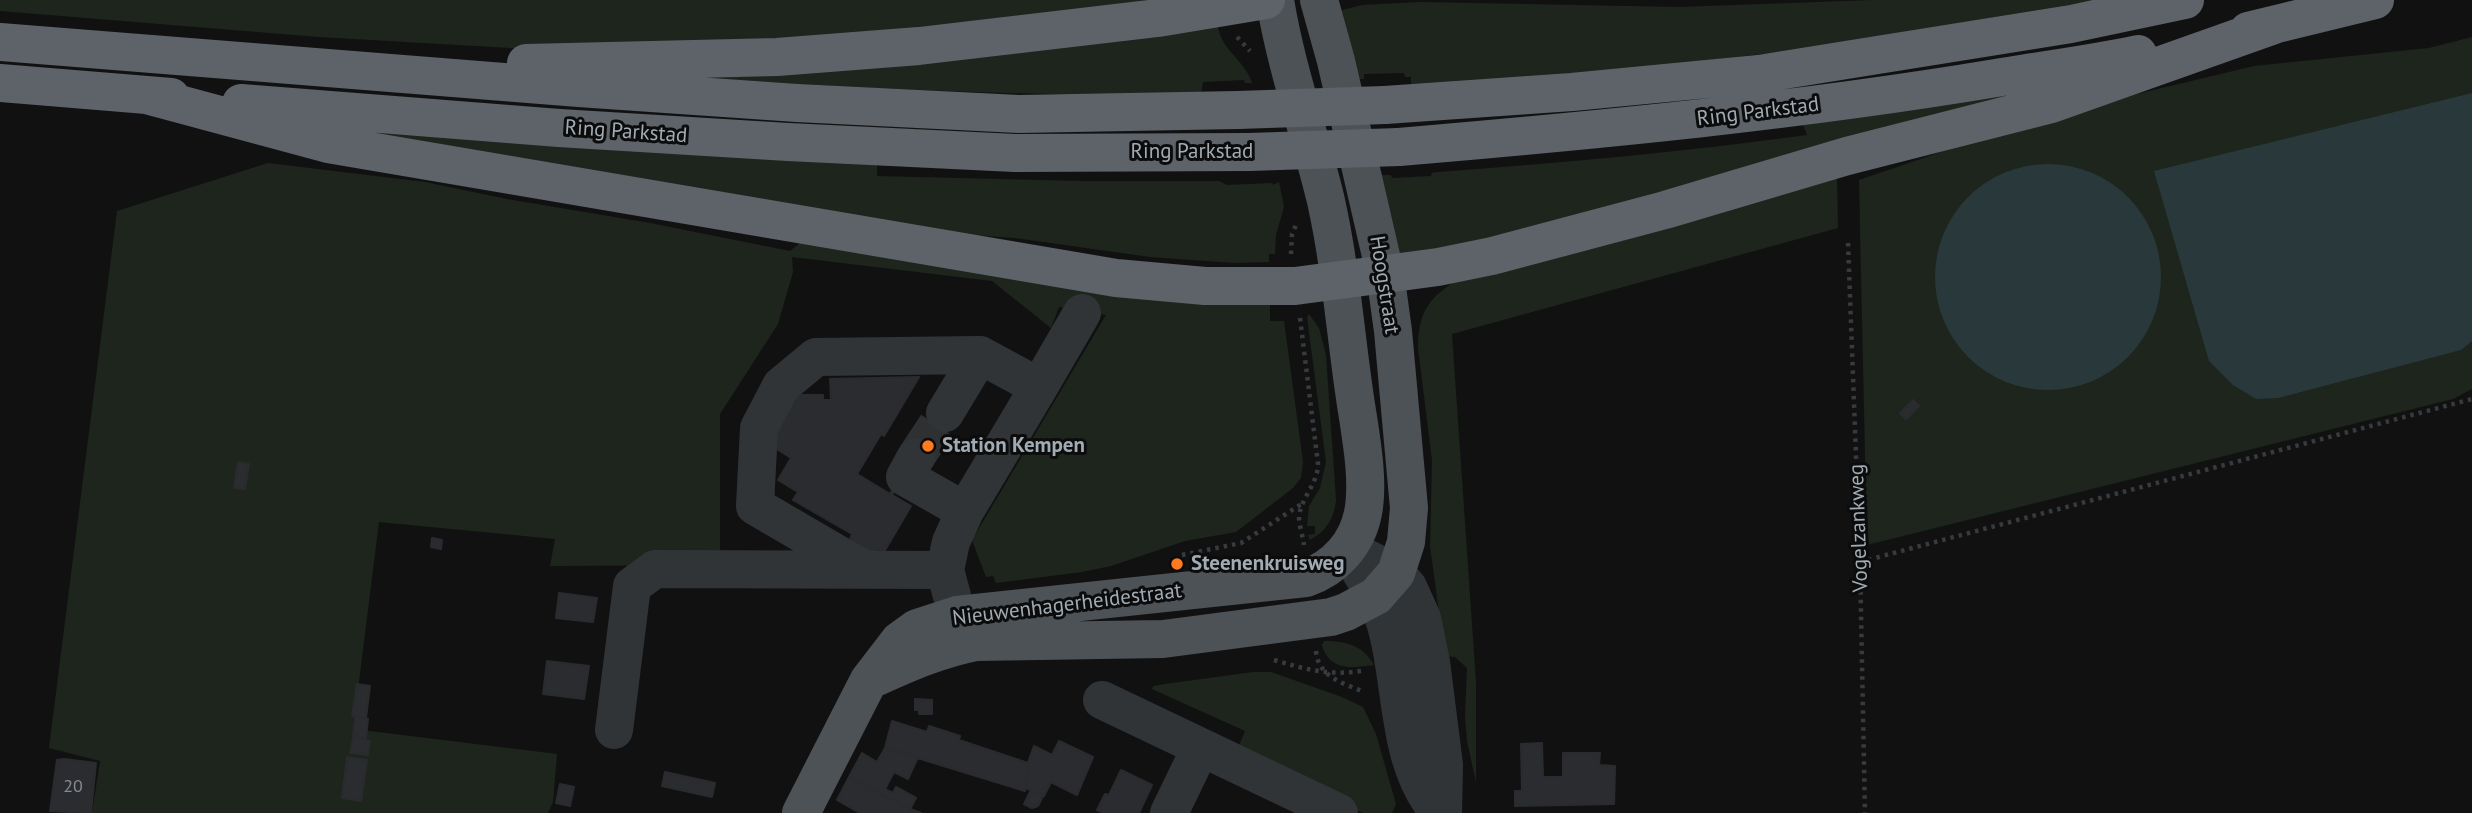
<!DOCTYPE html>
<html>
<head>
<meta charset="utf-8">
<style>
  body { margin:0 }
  canvas { display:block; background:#111112 }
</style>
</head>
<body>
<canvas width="2472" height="813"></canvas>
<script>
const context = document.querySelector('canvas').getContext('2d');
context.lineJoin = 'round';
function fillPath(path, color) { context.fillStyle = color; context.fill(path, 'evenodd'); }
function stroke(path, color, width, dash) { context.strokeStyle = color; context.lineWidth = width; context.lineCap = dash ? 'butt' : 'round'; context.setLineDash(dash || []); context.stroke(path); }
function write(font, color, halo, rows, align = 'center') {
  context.font = font + ' "PT Sans",sans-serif'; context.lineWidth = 6; context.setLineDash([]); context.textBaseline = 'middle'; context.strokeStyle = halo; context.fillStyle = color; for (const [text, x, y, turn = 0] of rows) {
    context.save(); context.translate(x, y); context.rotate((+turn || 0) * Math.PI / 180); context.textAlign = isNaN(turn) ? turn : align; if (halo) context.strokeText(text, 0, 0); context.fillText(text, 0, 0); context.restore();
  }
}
fillPath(new Path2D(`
  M 0,0 L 1184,0 L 931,36 L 545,50 L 319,37 L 0,11 Z
  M 1873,0 L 2098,0 L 1797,50 L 1606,72 L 1411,86 L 1411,77 L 1405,77 L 1404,73 L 1364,74 L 1364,79 L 1351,79 L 1331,13 L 1362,5 L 1421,2 L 1679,7 Z
  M 1218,27 C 1222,51 1245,60 1252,83 L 1245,83 L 1244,80 L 1203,82 L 1201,94 C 1011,98 821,85 631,75 Z
  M 2472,37 L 2472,389 L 2453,399 L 1867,545 L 1859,180 L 2049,115 L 2254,66 L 2429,48 Z
  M 2046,88 L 1614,215 L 1395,259 L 1376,175 L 1391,175 L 1392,178 L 1431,176 L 1432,173 L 1438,172 C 1561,163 1684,152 1807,135 L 1803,125 Z
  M 331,127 L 877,165 L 877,176 L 1080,181 L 1219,181 L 1227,185 L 1272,183 L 1273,185 L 1279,182 L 1284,207 L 1276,235 L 1275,254 L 1269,254 L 1269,262 L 1234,263 L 1150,257 L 1015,238 L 942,233 Z
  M 268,163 L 425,182 L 507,199 L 650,223 L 790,251 L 810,235 L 1270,297 L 1270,321 L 1284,321 L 1303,462 L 1301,478 L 1293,488 L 1236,532 L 1185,541 L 1111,566 L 1082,572 L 996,583 L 993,576 L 986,577 L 972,540 L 1106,315 L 1059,307 L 1051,328 L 992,281 L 792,257 L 793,272 L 778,324 L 720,414 L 720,565 L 550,566 L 555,539 L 379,522 L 353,729 L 557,754 L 553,802 L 548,813 L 92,813 L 100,761 L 49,748 L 117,211 Z
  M 1837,174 L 1838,228 L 1452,334 L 1476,682 L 1476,782 L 1467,741 L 1465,717 L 1467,668 L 1455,657 L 1445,656 L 1430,546 L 1432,460 L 1418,348 C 1418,308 1432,295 1465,275 Z
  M 1309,314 L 1319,328 L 1326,355 L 1336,500 C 1334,519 1326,531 1310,540 L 1308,535 L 1315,534 L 1315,526 L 1307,526 L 1309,506 L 1320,488 L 1326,462 L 1307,317 Z
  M 1324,641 C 1345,641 1363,645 1374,665 C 1352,668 1329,671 1322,645 Z
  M 1253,672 L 1271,672 L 1342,697 L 1363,707 L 1376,734 L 1396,804 L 1392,813 L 1363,813 L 1236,753 L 1245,731 L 1152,689 L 1153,686 L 1165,684 Z`), '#1d251d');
fillPath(new Path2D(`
  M 2472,93 L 2472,341 L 2461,350 L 2278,398 L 2256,399 L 2233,385 L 2209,361 L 2154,171 Z
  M1935 277a113 113 0 1 1 226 0a113 113 0 1 1-226 0Z`), '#29383b');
const building = new Path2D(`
  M 919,377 L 884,436 L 881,434 L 857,474 L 890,494 L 892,490 L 894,492 L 892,495 L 911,506 L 884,552 L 878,549 L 874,556 L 849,542 L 852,534 L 793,500 L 798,492 L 778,480 L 791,458 L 777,449 L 777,427 L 796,395 L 823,395 L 823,400 L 831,400 L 830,379 Z
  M 1913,400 L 1919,406 L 1906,419 L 1900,413 Z
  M 238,462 L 249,464 L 245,489 L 234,488 Z
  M 432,538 L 442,540 L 441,549 L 431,547 Z
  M 559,593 L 597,598 L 593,622 L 556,618 Z
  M 547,661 L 589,666 L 584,699 L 543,694 Z
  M 357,684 L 370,686 L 366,718 L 352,716 Z
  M 915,699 L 932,700 L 932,714 L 919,714 L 919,710 L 915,710 Z
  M 355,718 L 368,719 L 366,738 L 353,736 Z
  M 892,721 L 927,732 L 929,726 L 960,736 L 959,740 L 1028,763 L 1025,791 L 885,748 Z
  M 353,738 L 370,741 L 368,755 L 350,753 Z
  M 1059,741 L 1093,757 L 1077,795 L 1051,782 L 1044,796 L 1026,788 L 1028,763 L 1034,746 L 1052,755 Z
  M 1542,743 L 1543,777 L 1563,777 L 1563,753 L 1600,753 L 1599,765 L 1615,766 L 1614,804 L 1515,806 L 1515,791 L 1522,791 L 1521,744 Z
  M 885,748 L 918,757 L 908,779 L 894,772 L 885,789 L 893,793 L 896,787 L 916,798 L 910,809 L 849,777 L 862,753 L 877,762 Z
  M 347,757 L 367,760 L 361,801 L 342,798 Z
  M 64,759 L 96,763 L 91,813 L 50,811 L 57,760 Z
  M 1121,770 L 1152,785 L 1139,813 L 1104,813 L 1097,810 L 1105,794 L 1109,795 Z
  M 665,772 L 715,783 L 712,797 L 662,786 Z
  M 849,777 L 910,809 L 921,813 L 860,813 L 837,800 Z
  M 560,784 L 574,787 L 570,806 L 556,803 Z
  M 1031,790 L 1043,796 L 1038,806 L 1032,808 L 1024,804 Z`);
fillPath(building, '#2b2c2f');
stroke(building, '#2a2b2e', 2);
stroke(new Path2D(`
  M 916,457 L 945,413`), '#2e3032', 38, [38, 19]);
stroke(new Path2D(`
  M 1237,37 L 1250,51
  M 1848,243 L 1860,562 L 1865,813
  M 1291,254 L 1292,234 L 1296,225
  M 1300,318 L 1318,464 C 1318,484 1301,497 1299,517 C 1299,526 1303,536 1304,545
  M 1182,555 L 1241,543 L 1303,503
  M 1860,562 L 2472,399
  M 1316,651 C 1318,677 1343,683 1364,692
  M 1274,660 C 1304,669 1330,676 1361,671`), '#373b3e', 4.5, [3.5, 5]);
stroke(new Path2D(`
  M 1039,387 L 1082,313
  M 945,413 L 980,355 L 1039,387 L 965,511 L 951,542 L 945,570 L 952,596
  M 916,457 L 905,477 L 965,511
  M 1348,549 L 1396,573 L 1408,587 L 1422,618 L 1431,662 L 1444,765 L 1443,813
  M 863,569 L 755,506 L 759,428 L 781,386 L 816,357 L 980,355
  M 1359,569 C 1371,589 1383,610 1388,633 C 1403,693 1397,763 1439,813
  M 1102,700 L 1339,813
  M 614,730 L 632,586 L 655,569 L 945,570
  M 1169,813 L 1201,747`), '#313437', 38);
stroke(new Path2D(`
  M 877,677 C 910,662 940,649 975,642 L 1163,639 L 1331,617 L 1346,612 L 1376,596 L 1396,573 L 1406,542 L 1409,508 L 1393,331 L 1385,273 L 1336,61 L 1319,0
  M 801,813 L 869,680 L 899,641 L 917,628 L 957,615 L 1306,578 C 1335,568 1357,544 1363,513 C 1370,477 1359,428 1354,391 C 1345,328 1340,264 1326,201 C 1310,134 1286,68 1275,0`), '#4d5257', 38);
stroke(new Path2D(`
  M 2248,31 L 2375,0
  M 0,42 L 579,88 L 797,103 L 1019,114 L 1238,110
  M 526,63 L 777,57 L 919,46 L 1158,18 L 1266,0
  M 0,83 L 171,97
  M 146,95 L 328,144 L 1116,278 L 1205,286 L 1295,286 L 1438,267 L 1492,256 L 1665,210 L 1847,156 L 2051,104 L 2274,25
  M 241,103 L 559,128 L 788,142 L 1015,153 L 1249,152
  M 1385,105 L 1572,92 L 1759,74 L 2071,24 L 2185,0
  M 1399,147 C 1599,130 1798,111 1996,78 C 2043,70 2091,64 2138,54`), '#5d6369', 38);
stroke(new Path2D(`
  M 1238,110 L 1385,105
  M 1249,152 L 1399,147`), '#5d6369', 38);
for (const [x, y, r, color] of [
  [928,446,7,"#fd7a1e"],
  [1177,564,7,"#fd7a1e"]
]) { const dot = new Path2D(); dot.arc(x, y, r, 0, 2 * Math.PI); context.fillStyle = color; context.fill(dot); stroke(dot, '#0c0c0d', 2.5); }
write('18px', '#848b93', null, [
  ["20",73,787]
]);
write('21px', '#a1abb4', '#0c0c0d', [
  ["Ring Parkstad",1758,112,-7],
  ["Ring Parkstad",626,132,4],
  ["Ring Parkstad",1192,152],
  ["Hoogstraat",1384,285,81],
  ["Vogelzankweg",1859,528,-92],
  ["Nieuwenhagerheidestraat",1067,605,-7]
]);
write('bold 21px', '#a1abb4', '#0c0c0d', [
  ["Station Kempen",942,446],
  ["Steenenkruisweg",1191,564]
], 'left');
</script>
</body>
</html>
